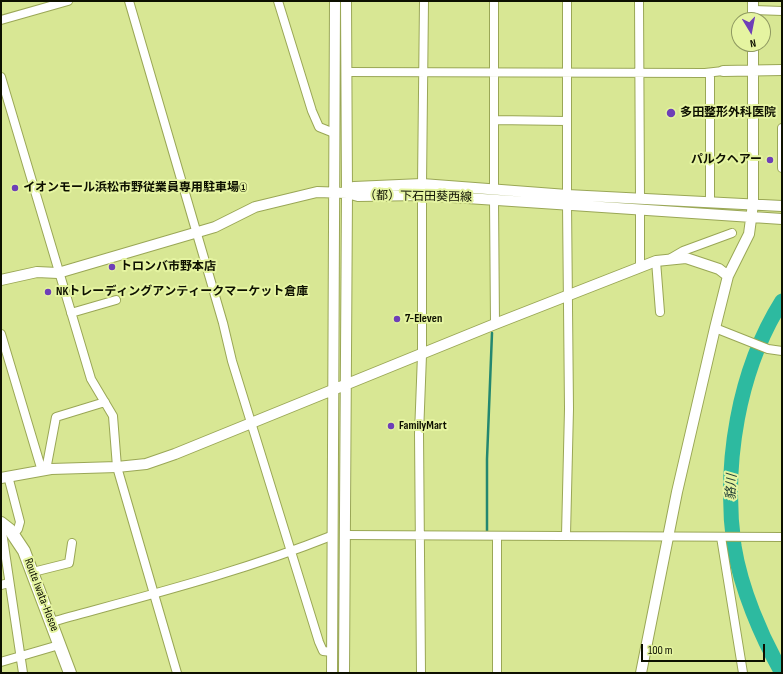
<!DOCTYPE html>
<html>
<head>
<meta charset="utf-8">
<style>
  body { margin:0 }
  #map { position:relative; width:783px; height:674px; overflow:hidden; background:#d8e794; font-family:"Sofia Sans Condensed",sans-serif }
  canvas { display:block }
  .frame { position:absolute; inset:0; border:2px solid #0d1000; pointer-events:none }
  .north { position:absolute; left:731px; top:12px; width:40px; height:40px; box-sizing:border-box; background:#e5f4a1; border:1px solid #8f9961; border-radius:50%; rotate:170deg; font-size:11px; font-weight:700; line-height:16px; text-align:center; color:#0d1000 }
  .north::after { content:''; display:block; margin:auto; width:14px; height:18px; background:#6e3fb7; clip-path:polygon(50% 0,100% 100%,50% 72%,0 100%) }
  .scale { position:absolute; left:641px; top:644px; width:124px; height:18px; box-sizing:border-box; border:2px solid #0d1000; border-top:0; padding-left:5px; font-size:12px; line-height:14px; white-space:nowrap; color:#0d1000; -webkit-text-stroke:3px #e5f4a1; paint-order:stroke }
</style>
</head>
<body>
<div id="map">
<canvas width="783" height="674"></canvas>
<div class="frame"></div>
<div class="north">N</div>
<div class="scale">100 m</div>
</div>
<script>
const context = document.querySelector('canvas').getContext('2d');
context.lineJoin = 'round';
function stroke(path, color, width, dash) { context.strokeStyle = color; context.lineWidth = width; context.lineCap = dash ? 'butt' : 'round'; context.setLineDash(dash || []); context.stroke(path); }
function write(font, color, halo, rows, align = 'center') {
  context.font = font + ' "Sofia Sans Condensed","Noto Sans JP",sans-serif'; context.lineWidth = 4; context.setLineDash([]); context.textBaseline = 'middle'; context.strokeStyle = halo; context.fillStyle = color; for (const [text, x, y, turn = 0] of rows) {
    context.save(); context.translate(x, y); context.rotate((+turn || 0) * Math.PI / 180); context.textAlign = isNaN(turn) ? turn : align; if (halo) context.strokeText(text, 0, 0); context.fillText(text, 0, 0); context.restore();
  }
}
stroke(new Path2D(`
  M 487,533 L 487,459 L 492,333`), '#238770', 2.5);
stroke(new Path2D(`
  M 782,673 C 761,636 741,589 734,546 C 723,464 738,371 782,301`), '#2dbaa0', 15);
const minor = new Path2D(`
  M 129,1 L 223,323 L 232,361 L 319,642 L 323,651 L 332,652
  M 278,1 L 312,111 L 319,127 L 334,133
  M 494,1 L 494,188
  M 639,1 L 640,198
  M 754,10 L 782,11
  M 1,20 L 68,1
  M 346,72 L 705,73 L 723,71
  M 710,73 L 710,201
  M 1,77 L 91,379 L 113,416 L 117,467 L 177,673
  M 494,120 L 567,121
  M 782,128 L 782,168
  M 422,184 L 424,1
  M 567,195 L 567,1
  M 494,200 L 495,324
  M 640,210 L 640,267
  M 671,258 L 683,251 L 732,233
  M 656,261 L 660,312
  M 71,313 L 116,300
  M 715,328 L 768,349 L 782,351
  M 1,334 L 42,471
  M 46,470 L 56,417 L 105,402
  M 8,476 L 20,522 L 18,529 L 13,535
  M 1,525 L 23,673
  M 344,535 L 782,537
  M 566,535 L 569,409 L 567,204
  M 497,536 L 497,673
  M 721,537 L 743,673
  M 33,572 L 69,563 L 72,543
  M 1,585 L 9,583
  M 51,622 C 145,596 241,572 331,536
  M 1,662 L 59,645
  M 421,673 L 419,434 L 422,355 L 422,195`);
const tertiary = new Path2D(`
  M 753,1 L 753,20
  M 723,71 L 782,70
  M 347,193 L 354,187 L 422,184 L 567,195 L 782,206
  M 1,280 L 37,272 L 58,273 L 215,227 L 255,207 L 317,192 L 347,193 L 358,196 L 422,195 L 782,219
  M 1,478 L 51,469 L 117,467 L 146,464 L 175,454 L 495,324 L 656,261 L 686,258 L 719,269 L 728,276
  M 332,673 L 335,1
  M 344,673 L 347,193 L 346,1
  M 641,673 L 677,492 L 715,328 L 728,276 L 749,234 L 753,204 L 753,44`);
const secondary = new Path2D(`
  M 1,523 L 10,530 L 24,551 L 70,673`);
stroke(minor, '#9aa756', 10);
stroke(tertiary, '#9aa756', 12);
stroke(secondary, '#9aa756', 14);
stroke(minor, '#fff', 8);
stroke(tertiary, '#fff', 10);
stroke(secondary, '#fff', 12);
for (const [x, y, r, color] of [
  [671,113,5,"#6e3fb7"],
  [770,160,4,"#6e3fb7"],
  [15,188,4,"#6e3fb7"],
  [112,267,4,"#6e3fb7"],
  [48,292,4,"#6e3fb7"],
  [397,319,4,"#6e3fb7"],
  [391,426,4,"#6e3fb7"]
]) { const dot = new Path2D(); dot.arc(x, y, r, 0, 2 * Math.PI); context.fillStyle = color; context.fill(dot); stroke(dot, '#e5f4a1', 1.5); }
write('bold 12px', '#0d1000', '#e5f4a1', [
  ["多田整形外科医院",680,113],
  ["パルクヘアー",762,160,"right"],
  ["イオンモール浜松市野従業員専用駐車場①",23,188],
  ["トロンバ市野本店",120,267],
  ["NKトレーディングアンティークマーケット倉庫",56,292],
  ["7-Eleven",405,319],
  ["FamilyMart",399,426]
], 'left');
write('12px', '#0d1000', '#e5f4a1', [
  ["（都）下石田葵西線",418,197,1],
  ["Route Iwata-Hosoe",41,595,69]
]);
write('italic 13px', '#1e3a33', '#e5f4a1', [
  ["貉川",732,487,-87]
]);
</script>
</body>
</html>
